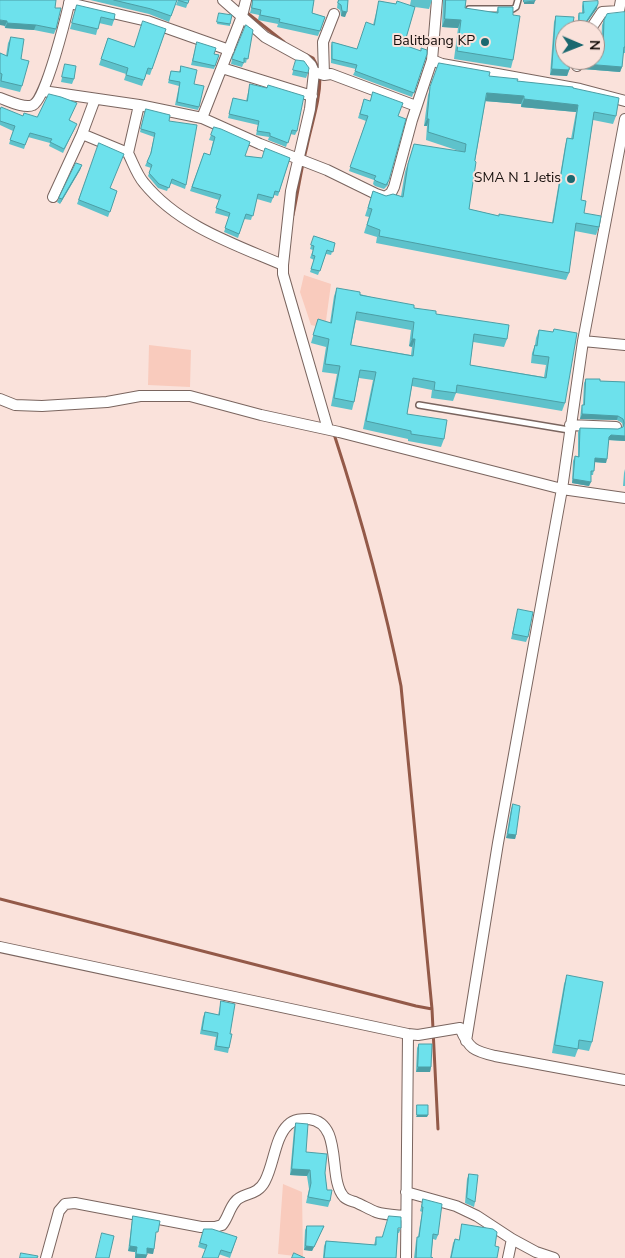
<!DOCTYPE html>
<html>
<head>
<meta charset="utf-8">
<style>
  body { margin:0 }
  #map { position:relative; width:625px; height:1258px; overflow:hidden; background:#fae2db; font-family:"Nunito Sans",sans-serif }
  canvas { display:block }
  .north { position:absolute; left:555px; top:20px; width:50px; height:50px; box-sizing:border-box; background:#fae2db; border:1px solid #9e8d87; border-radius:50%; rotate:91deg; font-size:14px; font-weight:700; line-height:20px; text-align:center; color:#140d0a }
  .north::after { content:''; display:block; margin:auto; width:18px; height:22px; background:#1b686f; clip-path:polygon(50% 0,100% 100%,50% 72%,0 100%) }
</style>
</head>
<body>
<div id="map">
<canvas width="625" height="1258"></canvas>
<div class="north">N</div>
</div>
<script>
const context = document.querySelector('canvas').getContext('2d');
context.lineJoin = 'round';
function fillPath(path, color) { context.fillStyle = color; context.fill(path, 'evenodd'); }
function stroke(path, color, width, dash) { context.strokeStyle = color; context.lineWidth = width; context.lineCap = dash ? 'butt' : 'round'; context.setLineDash(dash || []); context.stroke(path); }
function write(font, color, halo, rows, align = 'center') {
  context.font = font + ' "Nunito Sans",sans-serif'; context.lineWidth = 4; context.setLineDash([]); context.textBaseline = 'middle'; context.strokeStyle = halo; context.fillStyle = color; for (const [text, x, y, turn = 0] of rows) {
    context.save(); context.translate(x, y); context.rotate((+turn || 0) * Math.PI / 180); context.textAlign = isNaN(turn) ? turn : align; if (halo) context.strokeText(text, 0, 0); context.fillText(text, 0, 0); context.restore();
  }
}
fillPath(new Path2D(`
  M 304,275 L 331,284 L 325,328 L 311,325 L 300,292 Z
  M 149,345 L 191,350 L 190,387 L 148,385 Z
  M 283,1184 L 302,1192 L 303,1257 L 278,1254 Z`), '#f9cbbd');
stroke(new Path2D(`
  M 246,12 L 284,42
  M 307,55 L 313,58 L 320,71
  M 293,215 C 298,192 301,169 307,146 C 312,122 320,101 320,77
  M 334,434 C 361,517 384,600 401,686 L 432,1009 L 438,1129
  M 0,899 L 416,1006 L 432,1009`), '#935948', 3);
const service = new Path2D(`
  M 469,9 L 513,9 L 516,7 L 518,0
  M 419,405 L 569,430`);
const minor = new Path2D(`
  M 223,0 L 265,37 L 305,59 L 311,65 L 314,72 L 310,109 L 291,191 L 283,265 L 283,274 L 289,295 L 328,429
  M 246,0 L 242,16 L 202,118 L 260,144 L 327,170 L 376,194 L 385,197 L 391,193 L 394,187 L 412,120 L 432,60 L 437,0
  M 69,3 L 147,21 L 229,50
  M 590,30 L 602,12 L 619,11 L 621,0
  M 432,60 L 442,64 L 580,89 L 625,101
  M 577,66 L 578,60
  M 222,68 L 312,96
  M 314,72 L 324,75 L 331,74 L 416,106
  M 324,75 L 323,42 L 334,14
  M 43,91 L 139,105 L 202,118
  M 0,98 C 9,101 25,109 33,105 C 46,99 66,17 70,0
  M 82,134 L 128,153 C 133,163 137,175 144,183 C 179,226 234,244 283,265
  M 128,153 L 139,105
  M 53,197 L 82,134 L 95,99
  M 583,341 L 625,345
  M 0,399 L 15,405 L 42,406 L 107,402 L 140,396 L 190,396 L 261,415 L 339,432 L 562,489 L 625,498
  M 570,425 L 616,427
  M 0,947 L 408,1034 L 418,1035 L 460,1028 C 469,1049 474,1051 495,1056 L 625,1080
  M 466,1041 L 498,843 L 562,489 L 583,341 L 625,119
  M 406,1192 L 456,1206 L 477,1216 L 512,1239 L 536,1252 L 554,1258
  M 46,1258 L 59,1211 L 65,1204 L 75,1203 L 201,1227 L 215,1227 L 222,1225 C 228,1218 229,1209 235,1202 C 242,1192 257,1197 265,1181 C 274,1164 275,1137 288,1125 C 294,1119 302,1119 309,1119 C 344,1123 327,1179 344,1197 C 347,1200 352,1201 355,1202 C 362,1205 369,1209 376,1212 C 385,1215 396,1215 406,1216
  M 406,1258 L 408,1034
  M 508,1258 L 512,1239`);
stroke(service, '#7a655f', 8);
stroke(minor, '#7a655f', 12);
stroke(service, '#fff', 5);
stroke(minor, '#fff', 10);
fillPath(new Path2D(`
  M 0,0 L 55,8 L 56,29 L 54,34 L 34,30 L 5,28 Z
  M 90,0 L 177,0 L 169,22 L 149,14 Z
  M 178,0 L 189,0 L 186,8 L 176,5 Z
  M 253,0 L 314,0 L 312,13 L 325,17 L 318,36 L 277,27 L 278,24 L 258,20 L 259,15 L 250,13 Z
  M 338,0 L 348,0 L 345,17 L 341,16 L 340,10 L 337,8 Z
  M 411,0 L 432,0 L 429,9 L 415,7 L 404,45 L 427,54 L 412,97 L 353,75 L 356,69 L 331,63 L 331,46 L 332,42 L 357,49 L 373,25 L 379,1 L 396,4 L 410,5 Z
  M 443,0 L 466,0 L 465,8 L 496,13 L 498,7 L 513,60 L 511,68 L 454,59 L 458,28 L 442,27 Z
  M 583,2 L 597,8 L 585,25 L 578,25 L 578,16 L 579,13 L 582,13 L 582,6 Z
  M 77,5 L 114,20 L 112,26 L 99,23 L 96,35 L 70,29 Z
  M 625,12 L 625,53 L 623,53 L 622,67 L 620,72 L 583,69 L 584,60 L 595,60 L 601,50 L 602,25 L 604,20 Z
  M 219,13 L 230,24 L 230,26 L 217,24 Z
  M 556,16 L 565,30 L 570,68 L 567,76 L 550,75 L 554,22 Z
  M 166,29 L 150,75 L 146,74 L 142,86 L 124,80 L 126,74 L 99,65 L 108,38 L 134,47 Z
  M 253,30 L 246,63 L 244,62 L 242,67 L 231,64 L 232,59 Z
  M 11,37 L 21,59 L 22,86 L 20,92 L 0,87 L 0,53 L 6,56 L 8,43 Z
  M 196,46 L 214,54 L 219,55 L 214,69 L 191,65 Z
  M 296,60 L 308,73 L 306,78 L 292,75 Z
  M 439,63 L 489,76 L 517,81 L 573,88 L 616,116 L 613,124 L 593,120 L 581,200 L 584,213 L 599,227 L 596,235 L 575,231 L 569,273 L 566,280 L 376,243 L 377,237 L 364,233 L 369,217 L 365,216 L 373,191 L 386,196 L 401,196 L 405,172 L 414,144 L 462,152 L 426,140 L 427,126 L 424,126 L 428,95 ZM 485,101 L 521,104 L 521,107 L 576,112 L 571,139 L 567,138 L 565,146 L 552,223 L 499,216 L 469,209 L 475,161 Z
  M 65,64 L 74,79 L 72,84 L 61,82 Z
  M 181,66 L 194,84 L 199,107 L 198,110 L 175,105 L 179,86 L 168,83 L 171,71 L 179,72 Z
  M 250,84 L 297,131 L 295,135 L 290,134 L 286,147 L 268,140 L 269,137 L 256,135 L 258,125 L 228,118 L 233,98 L 246,101 Z
  M 373,92 L 398,116 L 388,185 L 384,189 L 375,186 L 373,184 L 374,180 L 349,171 L 366,121 L 358,118 L 364,99 L 370,101 Z
  M 146,109 L 169,121 L 186,185 L 185,189 L 170,183 L 167,191 L 158,188 L 148,176 L 151,168 L 145,166 L 150,155 L 154,137 L 140,132 Z
  M 0,110 L 23,116 L 70,120 L 75,128 L 63,153 L 49,146 L 50,143 L 28,137 L 24,149 L 9,144 L 13,131 L 0,125 Z
  M 214,127 L 245,156 L 262,158 L 290,158 L 278,196 L 274,195 L 271,203 L 257,199 L 251,220 L 244,219 L 238,238 L 224,232 L 229,217 L 215,213 L 219,200 L 190,191 L 204,153 L 210,155 L 213,141 L 209,140 Z
  M 99,143 L 110,188 L 117,191 L 108,217 L 77,204 Z
  M 82,165 L 80,170 L 60,204 L 57,202 L 59,198 Z
  M 314,236 L 335,243 L 331,255 L 326,254 L 318,275 L 310,272 L 314,260 L 310,258 L 313,250 L 310,249 Z
  M 337,288 L 436,314 L 507,339 L 504,347 L 473,342 L 470,365 L 544,377 L 546,365 L 531,363 L 532,353 L 535,345 L 536,338 L 539,330 L 553,332 L 554,329 L 565,403 L 562,411 L 456,393 L 453,401 L 431,398 L 432,390 L 412,386 L 407,414 L 444,439 L 441,447 L 408,441 L 408,439 L 363,429 L 373,380 L 359,378 L 354,402 L 352,410 L 331,406 L 337,374 L 322,372 L 326,347 L 311,343 L 318,319 L 330,323 L 334,296 ZM 356,320 L 411,330 L 409,346 L 412,347 L 411,355 L 351,345 Z
  M 586,379 L 600,381 L 625,382 L 625,441 L 608,440 L 606,463 L 595,462 L 593,475 L 591,475 L 589,486 L 572,483 L 573,461 L 575,456 L 578,457 L 578,432 L 580,428 L 618,429 L 623,427 L 622,423 L 617,420 L 580,419 L 581,410 L 582,405 L 583,405 L 584,383 Z
  M 625,469 L 625,486 L 623,486 L 624,473 Z
  M 518,609 L 528,637 L 526,642 L 511,639 Z
  M 513,804 L 516,835 L 515,839 L 506,838 L 511,809 Z
  M 567,975 L 592,1042 L 589,1051 L 578,1049 L 575,1057 L 552,1053 L 564,984 Z
  M 221,1001 L 230,1034 L 229,1048 L 228,1053 L 214,1050 L 216,1037 L 200,1034 L 203,1017 L 205,1012 L 218,1015 Z
  M 419,1044 L 431,1067 L 430,1072 L 416,1072 L 417,1048 Z
  M 296,1123 L 306,1152 L 325,1173 L 327,1190 L 330,1201 L 328,1207 L 306,1203 L 309,1189 L 307,1176 L 290,1175 L 294,1129 Z
  M 469,1174 L 475,1202 L 474,1207 L 465,1203 L 467,1179 Z
  M 423,1199 L 438,1235 L 436,1240 L 433,1239 L 431,1257 L 433,1258 L 414,1258 L 416,1241 L 418,1237 L 422,1212 L 420,1211 Z
  M 133,1216 L 157,1237 L 156,1236 L 153,1254 L 147,1253 L 146,1258 L 135,1258 L 135,1252 L 128,1251 L 132,1221 Z
  M 462,1224 L 495,1246 L 497,1258 L 450,1258 L 453,1243 L 455,1239 L 459,1240 Z
  M 307,1226 L 324,1226 L 312,1251 L 304,1250 L 305,1230 Z
  M 401,1228 L 399,1233 L 398,1233 L 396,1258 L 323,1258 L 324,1246 L 326,1241 L 374,1245 L 376,1237 L 382,1237 Z
  M 204,1229 L 237,1237 L 230,1258 L 198,1247 Z`), '#5ec2cb');
fillPath(new Path2D(`
  M 535,1 L 534,4 L 524,4 L 524,2 Z
  M 598,4 L 597,8 L 585,25 L 578,25 L 579,22 Z
  M 342,11 L 347,12 L 345,17 L 341,16 Z
  M 445,19 L 461,20 L 458,28 L 442,27 Z
  M 0,20 L 7,21 L 5,26 L 0,25 Z
  M 7,23 L 36,25 L 34,30 L 5,28 Z
  M 570,61 L 573,61 L 570,68 L 568,67 Z
  M 585,64 L 622,67 L 620,72 L 583,69 Z
  M 552,69 L 569,70 L 567,76 L 550,75 Z
  M 487,93 L 524,96 L 521,104 L 484,101 Z
  M 524,99 L 578,105 L 576,112 L 521,107 Z
  M 427,119 L 429,119 L 427,126 L 424,126 Z
  M 82,165 L 80,170 L 60,204 L 62,199 Z
  M 412,339 L 415,339 L 412,347 L 409,346 Z
  M 582,414 L 618,416 L 617,420 L 580,419 Z
  M 611,435 L 625,436 L 625,441 L 609,440 L 607,441 L 609,437 Z
  M 595,458 L 607,459 L 606,463 L 593,462 Z
  M 573,479 L 591,482 L 589,486 L 572,483 Z
  M 508,834 L 516,835 L 515,839 L 506,838 Z
  M 418,1067 L 431,1067 L 430,1072 L 416,1072 Z
  M 417,1115 L 428,1115 L 427,1117 L 416,1117 Z
  M 292,1169 L 310,1170 L 307,1176 L 290,1175 Z
  M 324,1226 L 312,1251 L 304,1250 L 306,1246 Z
  M 130,1246 L 137,1247 L 135,1252 L 128,1251 Z
  M 147,1248 L 154,1249 L 153,1254 L 146,1253 Z
  M 136,1254 L 147,1255 L 146,1258 L 135,1258 Z`), '#4c9ea5');
const building = new Path2D(`
  M 0,0 L 56,0 L 55,8 L 61,8 L 56,29 L 36,25 L 7,23 L 7,21 L 0,20 Z
  M 114,0 L 177,0 L 171,16 L 151,9 Z
  M 178,0 L 189,0 L 188,3 Z
  M 253,0 L 314,0 L 312,13 L 325,17 L 320,31 L 279,22 L 280,19 L 260,15 L 261,10 L 252,8 Z
  M 339,0 L 348,0 L 347,12 L 342,11 L 341,5 L 338,3 Z
  M 446,0 L 466,0 L 465,8 L 498,13 L 498,7 L 513,7 L 513,15 L 520,16 L 513,60 L 457,51 L 461,20 L 445,19 Z
  M 524,0 L 535,0 L 535,1 L 524,2 Z
  M 379,1 L 396,4 L 397,1 L 415,7 L 404,45 L 421,51 L 421,48 L 427,50 L 427,54 L 414,93 L 355,71 L 357,65 L 332,59 L 332,42 L 357,49 L 366,22 L 374,25 Z
  M 598,1 L 598,4 L 586,22 L 579,22 L 579,13 L 584,13 L 583,2 Z
  M 77,5 L 115,14 L 114,20 L 101,17 L 98,29 L 72,23 Z
  M 625,12 L 625,47 L 624,47 L 622,67 L 585,64 L 585,60 L 595,60 L 595,49 L 603,50 L 604,20 L 607,14 Z
  M 219,13 L 232,15 L 230,24 L 217,22 Z
  M 556,16 L 574,17 L 572,30 L 565,30 L 565,60 L 573,60 L 573,61 L 570,61 L 569,70 L 552,69 Z
  M 143,21 L 166,29 L 152,69 L 148,68 L 144,80 L 126,75 L 128,68 L 101,59 L 108,38 L 134,47 Z
  M 246,25 L 253,30 L 248,59 L 244,58 L 244,63 L 232,59 Z
  M 11,37 L 24,39 L 21,59 L 29,61 L 22,86 L 1,81 L 2,74 L 0,73 L 0,53 L 7,56 Z
  M 197,42 L 216,48 L 214,54 L 219,55 L 215,66 L 193,61 Z
  M 296,60 L 304,61 L 309,68 L 308,73 L 293,70 Z
  M 439,63 L 490,72 L 489,76 L 518,79 L 517,81 L 573,87 L 573,88 L 619,98 L 616,116 L 594,112 L 581,200 L 586,201 L 584,213 L 601,216 L 599,227 L 576,223 L 569,273 L 379,236 L 380,230 L 367,225 L 372,209 L 368,208 L 373,191 L 386,196 L 393,194 L 403,197 L 408,164 L 414,144 L 465,152 L 466,144 L 428,132 L 429,119 L 427,119 L 430,87 ZM 487,93 L 524,96 L 524,99 L 578,105 L 573,139 L 567,138 L 553,223 L 499,214 L 499,216 L 469,209 L 476,162 L 475,161 Z
  M 65,64 L 76,66 L 74,79 L 62,77 Z
  M 181,66 L 197,70 L 194,84 L 204,86 L 199,107 L 177,102 L 180,82 L 169,80 L 171,71 L 180,72 Z
  M 250,84 L 267,88 L 268,85 L 304,96 L 297,131 L 292,130 L 288,143 L 270,136 L 270,133 L 257,131 L 259,121 L 229,114 L 233,98 L 247,101 Z
  M 373,92 L 403,103 L 398,116 L 406,119 L 389,180 L 386,185 L 376,181 L 374,179 L 376,176 L 350,167 L 368,116 L 360,114 L 364,99 L 370,101 Z
  M 49,94 L 61,97 L 77,103 L 69,120 L 77,124 L 64,149 L 50,142 L 52,139 L 30,133 L 25,145 L 10,140 L 15,126 L 0,121 L 0,110 L 1,107 L 23,116 L 24,113 L 37,117 Z
  M 146,109 L 170,115 L 169,121 L 197,125 L 186,185 L 172,179 L 169,188 L 159,184 L 149,173 L 152,165 L 147,162 L 151,153 L 155,133 L 141,129 Z
  M 214,127 L 221,129 L 250,142 L 245,156 L 262,158 L 265,148 L 290,158 L 279,192 L 275,191 L 273,198 L 258,194 L 253,216 L 246,214 L 239,234 L 225,228 L 230,213 L 216,208 L 221,195 L 192,187 L 204,153 L 210,155 L 215,137 L 211,135 Z
  M 99,143 L 124,154 L 110,188 L 117,191 L 110,212 L 79,200 Z
  M 76,163 L 82,165 L 62,199 L 59,198 Z
  M 314,236 L 335,243 L 333,252 L 327,250 L 320,271 L 311,269 L 315,256 L 312,255 L 314,246 L 311,245 Z
  M 337,288 L 360,292 L 360,295 L 414,305 L 414,308 L 436,311 L 436,314 L 509,325 L 507,339 L 474,334 L 470,365 L 546,378 L 549,357 L 533,355 L 535,345 L 537,346 L 539,330 L 553,332 L 554,329 L 577,333 L 565,403 L 457,385 L 456,393 L 434,390 L 435,382 L 413,378 L 407,414 L 447,420 L 444,439 L 411,434 L 411,431 L 366,421 L 376,372 L 360,370 L 354,402 L 334,398 L 340,366 L 325,364 L 329,339 L 313,335 L 318,319 L 331,323 ZM 357,312 L 414,322 L 412,339 L 415,339 L 413,356 L 351,345 Z
  M 586,379 L 600,379 L 600,381 L 625,382 L 625,436 L 611,435 L 609,437 L 607,459 L 595,458 L 594,471 L 591,471 L 591,482 L 573,479 L 575,456 L 579,457 L 580,428 L 618,429 L 623,427 L 624,423 L 623,419 L 618,416 L 582,414 L 582,405 L 584,405 Z
  M 518,609 L 533,612 L 528,637 L 513,634 Z
  M 513,804 L 520,806 L 516,835 L 508,834 Z
  M 567,975 L 603,982 L 592,1042 L 579,1040 L 578,1049 L 555,1045 Z
  M 221,1001 L 235,1004 L 230,1034 L 232,1034 L 229,1048 L 216,1046 L 218,1033 L 202,1030 L 205,1012 L 219,1015 Z
  M 419,1044 L 432,1044 L 431,1067 L 418,1067 Z
  M 417,1105 L 428,1105 L 428,1115 L 417,1115 Z
  M 296,1123 L 308,1124 L 306,1152 L 327,1154 L 325,1173 L 327,1190 L 332,1190 L 330,1201 L 308,1197 L 311,1183 L 310,1170 L 292,1169 Z
  M 469,1174 L 478,1175 L 475,1202 L 467,1198 Z
  M 423,1199 L 442,1204 L 438,1235 L 433,1234 L 431,1257 L 433,1258 L 416,1258 L 417,1237 L 419,1237 L 423,1207 L 422,1207 Z
  M 133,1216 L 160,1221 L 158,1232 L 156,1232 L 154,1249 L 147,1248 L 147,1255 L 136,1254 L 137,1247 L 130,1246 Z
  M 389,1216 L 401,1217 L 401,1228 L 398,1228 L 396,1258 L 324,1258 L 326,1241 L 376,1245 L 376,1237 L 382,1237 Z
  M 462,1224 L 493,1229 L 497,1232 L 495,1246 L 499,1247 L 497,1258 L 451,1258 L 455,1239 L 459,1240 Z
  M 307,1226 L 324,1226 L 314,1247 L 306,1246 Z
  M 204,1229 L 212,1229 L 237,1237 L 231,1253 L 221,1250 L 218,1258 L 202,1258 L 207,1245 L 200,1243 Z
  M 102,1233 L 114,1236 L 109,1258 L 96,1258 Z
  M 21,1253 L 38,1256 L 37,1258 L 20,1258 Z
  M 294,1253 L 305,1258 L 292,1258 Z`);
fillPath(building, '#6de1ec');
stroke(building, '#4c9ea5', 1);
for (const [x, y, r, color] of [
  [485,42,5,"#1b686f"],
  [571,179,5,"#1b686f"]
]) { const dot = new Path2D(); dot.arc(x, y, r, 0, 2 * Math.PI); context.fillStyle = color; context.fill(dot); stroke(dot, '#fae2db', 2); }
write('14px', '#140d0a', '#fae2db', [
  ["Balitbang KP",475,42],
  ["SMA N 1 Jetis",561,179]
], 'right');
</script>
</body>
</html>
